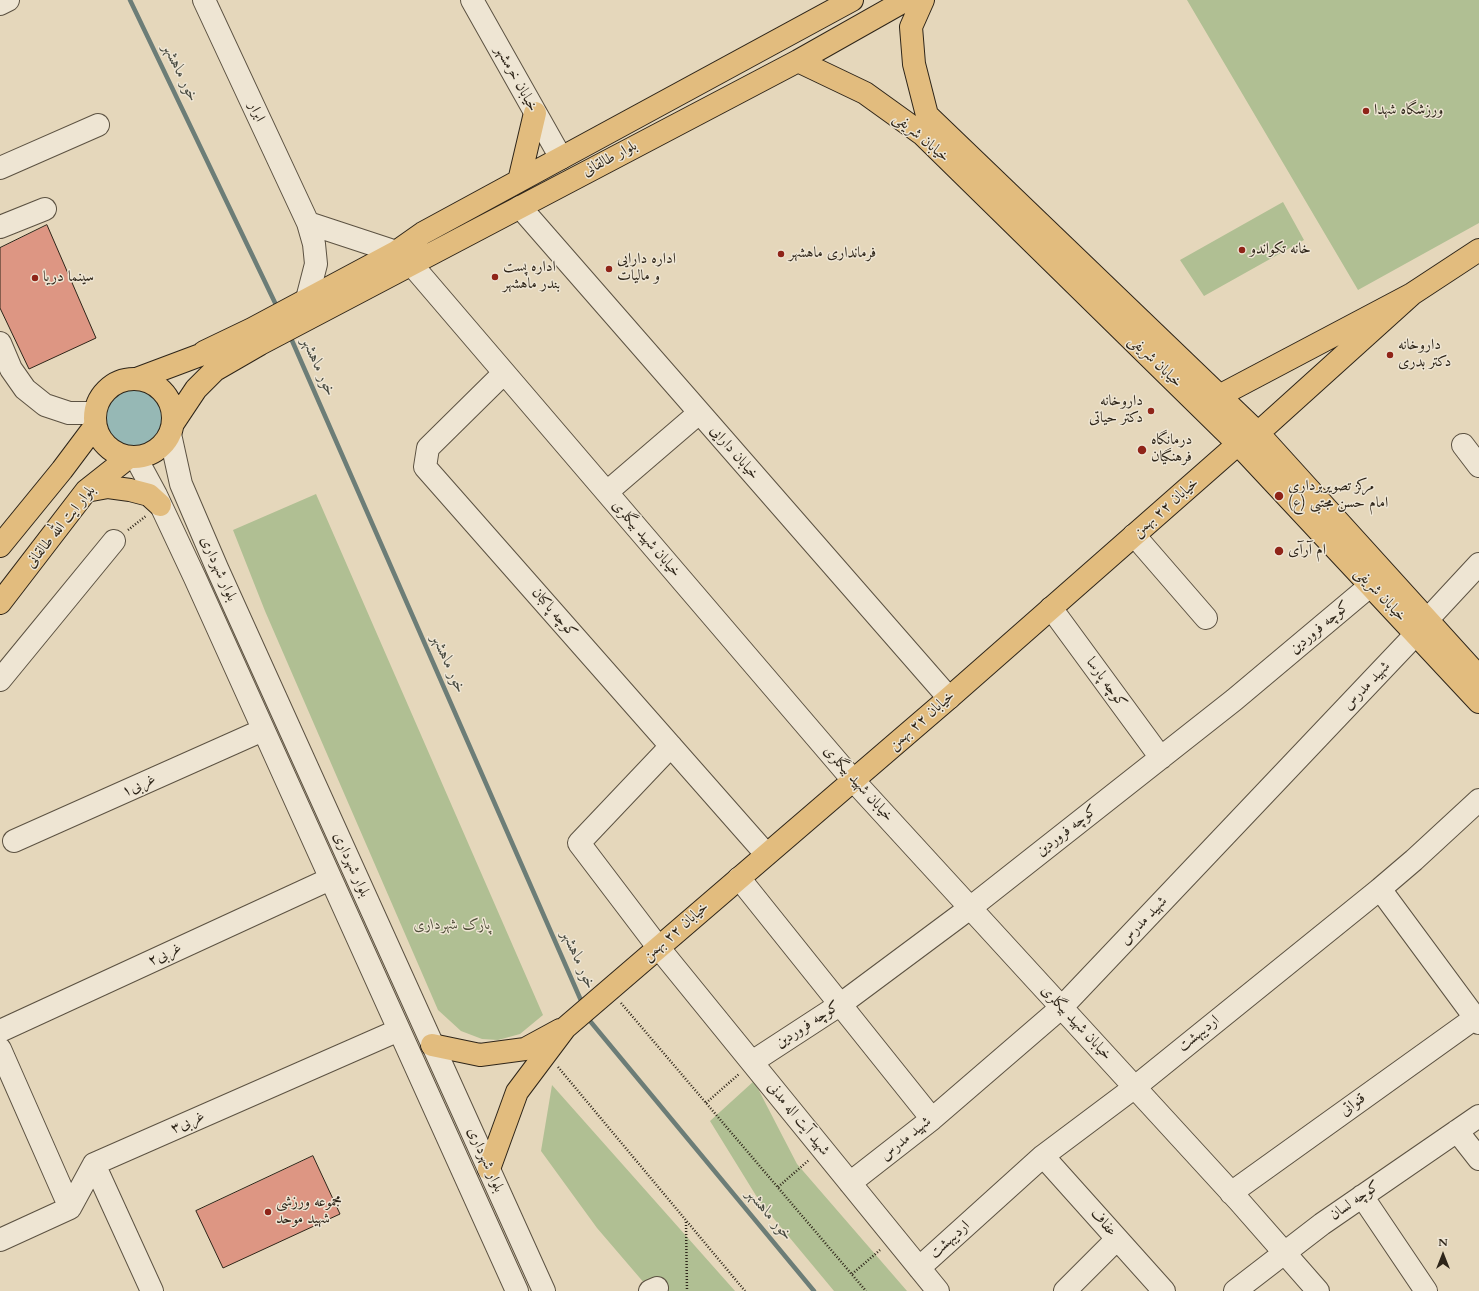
<!DOCTYPE html>
<html>
<head>
<meta charset="utf-8">
<style>
  body { margin:0 }
  #map { position:relative; width:1479px; height:1291px; overflow:hidden; background:#e5d7bb; font-family:Cardo,serif }
  canvas { display:block }
  .north { position:absolute; left:1423px; top:1235px; width:40px; height:40px; -webkit-text-stroke:3px #eee5d3; paint-order:stroke; rotate:0deg; font-size:11px; font-weight:700; line-height:16px; text-align:center; color:#2e2519 }
  .north::after { content:''; display:block; margin:auto; width:14px; height:18px; background:#2e2519; clip-path:polygon(50% 0,100% 100%,50% 72%,0 100%) }
</style>
</head>
<body>
<div id="map">
<canvas width="1479" height="1291"></canvas>
<div class="north">N</div>
</div>
<script>
const context = document.querySelector('canvas').getContext('2d');
context.lineJoin = 'round';
function fillPath(path, color) { context.fillStyle = color; context.fill(path, 'evenodd'); }
function stroke(path, color, width, dash) { context.strokeStyle = color; context.lineWidth = width; context.lineCap = dash ? 'butt' : 'round'; context.setLineDash(dash || []); context.stroke(path); }
function write(font, color, halo, rows, align = 'center') {
  context.font = font + ' Cardo,Amiri,serif'; context.lineWidth = 3; context.setLineDash([]); context.textBaseline = 'middle'; context.strokeStyle = halo; context.fillStyle = color; for (const [text, x, y, turn = 0] of rows) {
    context.save(); context.translate(x, y); context.rotate((+turn || 0) * Math.PI / 180); context.textAlign = isNaN(turn) ? turn : align; if (halo) context.strokeText(text, 0, 0); context.fillText(text, 0, 0); context.restore();
  }
}
fillPath(new Path2D(`
  M 1187,0 L 1479,0 L 1479,223 L 1358,290 Z
  M 1283,202 L 1304,240 L 1204,296 L 1180,260 Z
  M 316,494 L 543,1015 L 520,1034 L 498,1040 L 482,1039 L 461,1031 L 438,1010 L 265,611 L 233,530 Z
  M 754,1081 L 797,1164 L 907,1291 L 834,1291 L 760,1202 L 710,1121 Z
  M 552,1085 L 735,1291 L 651,1291 L 597,1228 L 541,1151 Z`), '#b0bf93');
const water = new Path2D(`
  M105 417a29 29 0 1 1 58 0a29 29 0 1 1-58 0Z`);
fillPath(water, '#96b8b5');
stroke(water, '#6c7d77', 1);
stroke(new Path2D(`
  M 130,0 L 278,309
  M 290,336 L 583,1005
  M 588,1015 L 590,1021 L 814,1291`), '#6c7d77', 4.5);
const building = new Path2D(`
  M 47,225 L 96,338 L 29,369 L 0,308 L 0,248 Z
  M 313,1156 L 340,1214 L 223,1268 L 196,1211 Z`);
fillPath(building, '#dd9683');
stroke(building, '#2e2519', 1);
const minor = new Path2D(`
  M 204,0 L 308,223 L 314,244 L 316,264 L 307,299
  M 472,0 L 561,158
  M 0,4 L 8,0
  M 0,168 L 98,125
  M 520,207 L 949,698
  M 308,223 L 396,252
  M 0,227 L 45,209
  M 412,265 L 853,780 L 1239,1201 L 1318,1291
  M 0,343 L 11,369 L 25,389 L 45,405 L 69,413 L 94,413
  M 504,373 L 428,448 L 425,467 L 766,854
  M 170,434 L 181,484 L 217,568 L 544,1291
  M 1463,445 L 1479,466
  M 136,458 L 156,495 L 195,578 L 517,1291
  M 607,492 L 699,413
  M 1134,535 L 1206,618
  M 1051,608 L 1161,758
  M 1427,620 L 1479,564
  M 0,680 L 114,541
  M 671,746 L 579,843 L 658,947 L 938,1291
  M 14,841 L 263,730
  M 739,878 L 932,1119
  M 1380,889 L 1479,1023
  M 0,1031 L 330,879
  M 0,1049 L 70,1208
  M 752,1062 L 841,1004 L 970,908 L 1234,700 L 1371,585
  M 1457,1131 L 1479,1159
  M 1043,1156 L 1164,1291
  M 94,1164 L 152,1291
  M 850,1183 L 932,1119 L 1062,1007 L 1416,634
  M 1231,1193 L 1475,1018
  M 1362,1196 L 1426,1291
  M 0,1240 L 70,1208 L 94,1164 L 399,1030
  M 919,1268 L 1043,1156 L 1135,1087 L 1380,889 L 1414,860 L 1479,800
  M 650,1291 L 657,1288
  M 1065,1291 L 1117,1239
  M 1235,1291 L 1322,1224 L 1479,1116`);
const major = new Path2D(`
  M 923,0 L 911,27 L 914,64 L 927,115 L 1258,433 L 1479,677
  M 798,61 L 865,93 L 922,134 L 1238,444 L 1479,702
  M 519,181 L 535,113
  M 139,378 L 203,354 L 204,352 L 252,329 L 396,252 L 423,233 L 852,0
  M95 418a39 39 0 1 1 78 0a39 39 0 1 1-78 0Z
  M 1208,405 L 1219,396 L 1412,294 L 1479,250
  M 174,422 L 196,389 L 215,370 L 260,344 L 798,61 L 906,0
  M 86,491 L 108,487 L 130,490 L 149,495 L 160,505
  M 0,546 L 62,470 L 95,426
  M 0,603 L 86,491 L 129,457
  M 432,1045 L 480,1055 L 525,1049 L 560,1030
  M 489,1169 L 517,1092 L 565,1028 L 949,698 L 1238,444 L 1258,433 L 1412,294`);
stroke(minor, '#5c5242', 24);
stroke(major, '#2e2519', 24);
stroke(new Path2D(`
  M 128,530 L 146,516
  M 621,1003 L 866,1291
  M 558,1067 L 745,1291
  M 706,1103 L 739,1074
  M 778,1187 L 809,1160
  M 686,1222 L 687,1291
  M 852,1274 L 880,1250`), '#2e2519', 2.5, [1, 2]);
stroke(minor, '#eee5d3', 22);
stroke(major, '#e2bc7e', 22);
for (const [x, y, r, color] of [
  [1366,111,4,"#8f2418"],
  [1242,250,4,"#8f2418"],
  [781,254,4,"#8f2418"],
  [609,269,4,"#8f2418"],
  [495,277,4,"#8f2418"],
  [35,278,4,"#8f2418"],
  [1390,355,4,"#8f2418"],
  [1151,411,4,"#8f2418"],
  [1142,450,5,"#8f2418"],
  [1279,496,5,"#8f2418"],
  [1279,551,5,"#8f2418"],
  [268,1212,4,"#8f2418"]
]) { const dot = new Path2D(); dot.arc(x, y, r, 0, 2 * Math.PI); context.fillStyle = color; context.fill(dot); stroke(dot, '#eee5d3', 1.5); }
write('15px', '#2e2519', '#eee5d3', [
  ["خیابان خرمشهر",516,79,61],
  ["ابرار",256,112,65],
  ["خیابان شریفی",921,138,40],
  ["بلوار طالقانی",610,159,-28],
  ["خیابان شریفی",1155,362,44],
  ["خیابان دارایی",734,453,49],
  ["خیابان ۲۲ بهمن",1166,508,-41],
  ["بلوار ایت الله طالقانی",61,527,-51],
  ["خیابان شهید بیگلری",646,539,49],
  ["بلوار شهرداری",218,569,66],
  ["خیابان شریفی",1380,595,47],
  ["کوچه پاکبان",554,613,49],
  ["کوچه فروردین",1320,628,-40],
  ["کوچه پارسا",1106,683,54],
  ["شهید مدرس",1367,686,-46],
  ["خیابان ۲۲ بهمن",922,721,-41],
  ["خیابان شهید بیگلری",858,784,48],
  ["۱غربی",139,786,-24],
  ["کوچه فروردین",1067,831,-38],
  ["بلوار شهرداری",351,865,66],
  ["شهید مدرس",1144,921,-46],
  ["خیابان ۲۲ بهمن",676,932,-41],
  ["۲غربی",165,955,-25],
  ["خیابان شهید بیگلری",1076,1023,47],
  ["کوچه فروردین",808,1025,-33],
  ["اردیبهشت",1199,1034,-39],
  ["قنواتی",1353,1105,-36],
  ["شهید آیت اله مدنی",798,1119,51],
  ["۳غربی",188,1123,-24],
  ["شهید مدرس",906,1139,-39],
  ["بلوار شهرداری",485,1160,66],
  ["کوچه لسان",1355,1201,-35],
  ["عفاف",1103,1223,48],
  ["اردیبهشت",950,1240,-42]
]);
write('15px', '#2e2519', '#eee5d3', [
  ["ورزشگاه شهدا",1374,111],
  ["خانه تکواندو",1250,250],
  ["فرمانداری ماهشهر",789,254],
  ["اداره دارایی",617,260],
  ["و مالیات",617,277],
  ["اداره پست",503,268],
  ["بندر ماهشهر",503,285],
  ["سینما دریا",43,278],
  ["داروخانه",1398,346],
  ["دکتر بدری",1398,363],
  ["داروخانه",1143,402,"right"],
  ["دکتر حیاتی",1143,419,"right"],
  ["درمانگاه",1151,441],
  ["فرهنگیان",1151,458],
  ["مرکز تصویربرداری",1288,487],
  ["امام حسن مجتبی (ع)",1288,504],
  ["ام آرآی",1288,551],
  ["مجموعه ورزشی",276,1203],
  ["شهید موحد",276,1220]
], 'left');
write('italic 15px', '#4e4c38', '#eee5d3', [
  ["پارک شهرداری",452,926]
]);
write('italic 16px', '#484a40', '#eee5d3', [
  ["خور ماهشهر",180,73,64],
  ["خور ماهشهر",318,367,66],
  ["خور ماهشهر",448,664,66],
  ["خور ماهشهر",578,960,66],
  ["خور ماهشهر",769,1215,50]
]);
</script>
</body>
</html>
